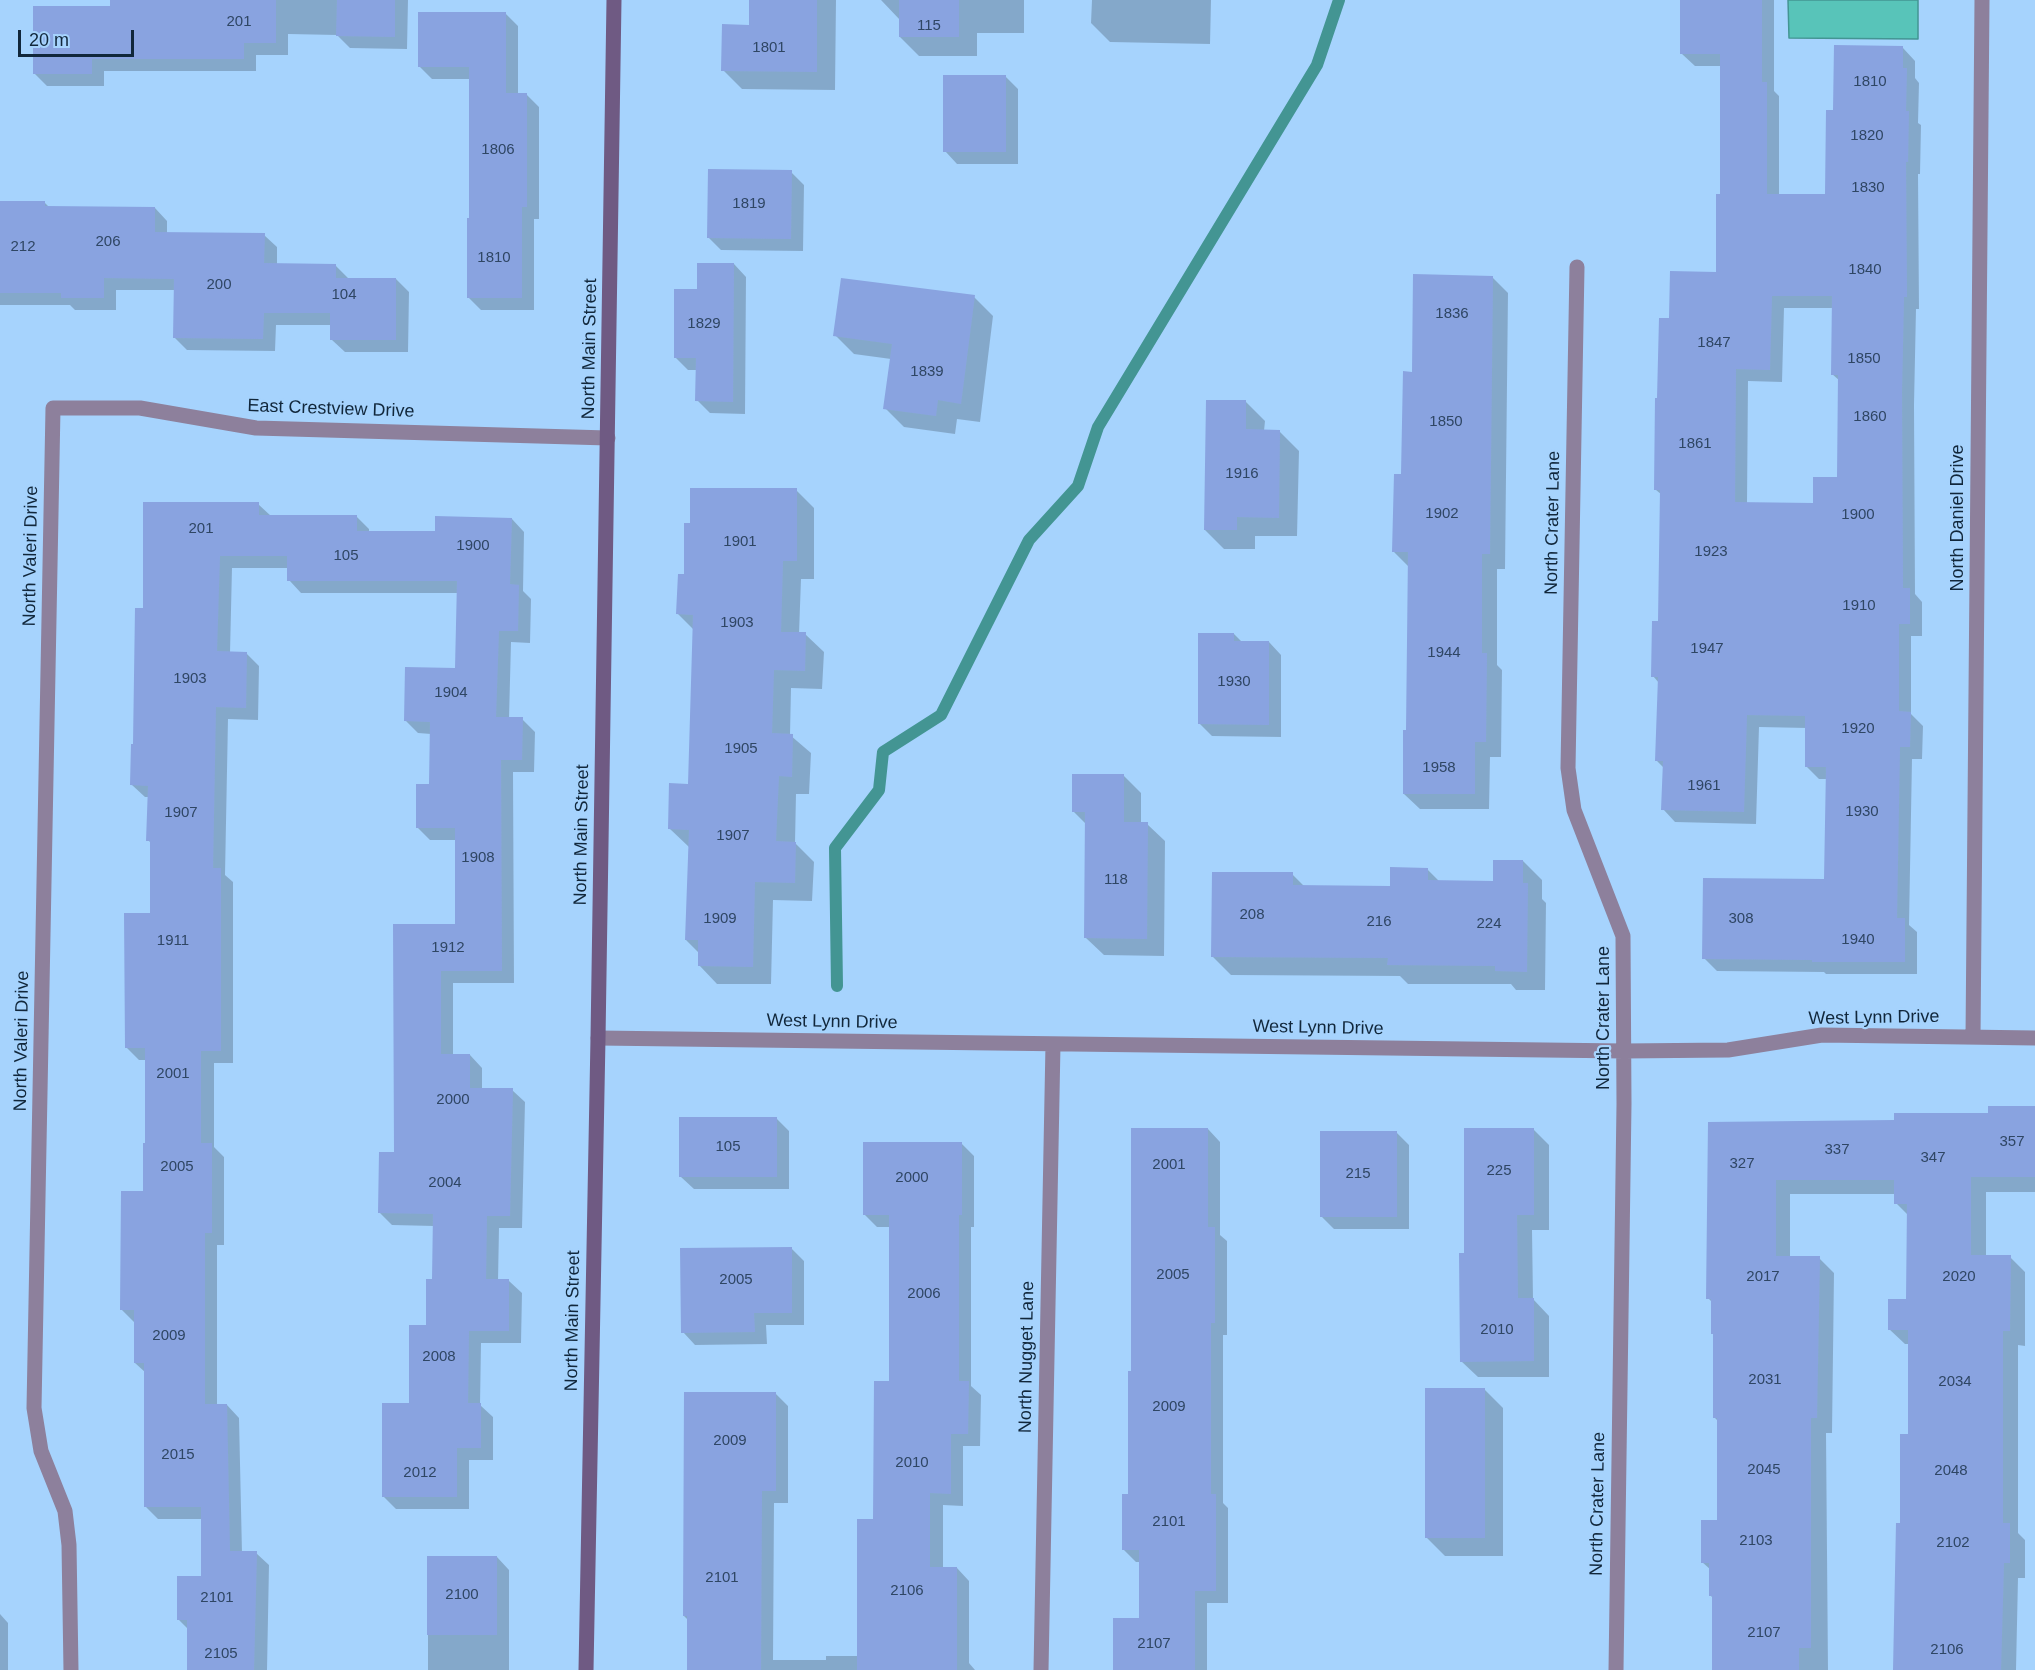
<!DOCTYPE html>
<html>
<head>
<meta charset="utf-8">
<style>
  body { margin:0 }
  #map { position:relative; width:2035px; height:1670px; overflow:hidden; background:#a6d3fd; font-family:Helvetica,sans-serif }
  canvas { display:block }
  .scale { position:absolute; left:18px; top:30px; width:116px; height:27px; box-sizing:border-box; border:3px solid #11273b; border-top:0; padding-left:8px; font-size:18px; line-height:21px; white-space:nowrap; color:#11273b; -webkit-text-stroke:4px #a6d3fd; paint-order:stroke }
</style>
</head>
<body>
<div id="map">
<canvas width="2035" height="1670"></canvas>
<div class="scale">20 m</div>
</div>
<script>
const context = document.querySelector('canvas').getContext('2d');
context.lineJoin = 'round';
function fillPath(path, color) { context.fillStyle = color; context.fill(path, 'evenodd'); }
function stroke(path, color, width, dash) { context.strokeStyle = color; context.lineWidth = width; context.lineCap = dash ? 'butt' : 'round'; context.setLineDash(dash || []); context.stroke(path); }
function write(font, color, halo, rows, align = 'center') {
  context.font = font + ' Helvetica,sans-serif'; context.lineWidth = 4.5; context.setLineDash([]); context.textBaseline = 'middle'; context.strokeStyle = halo; context.fillStyle = color; for (const [text, x, y, turn = 0] of rows) {
    context.save(); context.translate(x, y); context.rotate((+turn || 0) * Math.PI / 180); context.textAlign = isNaN(turn) ? turn : align; if (halo) context.strokeText(text, 0, 0); context.fillText(text, 0, 0); context.restore();
  }
}
const water = new Path2D(`
  M 1788,0 L 1918,0 L 1918,39 L 1789,38 Z`);
fillPath(water, '#58c4b9');
stroke(water, '#439593', 1.5);
fillPath(new Path2D(`
  M 111,0 L 408,0 L 407,49 L 350,48 L 337,35 L 288,34 L 288,55 L 256,55 L 256,71 L 104,71 L 104,86 L 47,86 L 34,73 L 111,7 Z
  M 751,0 L 836,0 L 835,90 L 742,89 L 723,70 L 751,26 Z
  M 881,0 L 1024,0 L 1024,33 L 977,33 L 977,56 L 919,56 L 900,37 L 900,20 Z
  M 1092,0 L 1211,0 L 1210,44 L 1110,42 L 1091,23 Z
  M 1682,0 L 1774,0 L 1774,91 L 1779,96 L 1779,196 L 1827,196 L 1834,112 L 1903,48 L 1915,61 L 1915,78 L 1919,83 L 1918,123 L 1921,125 L 1920,174 L 1918,174 L 1919,309 L 1916,309 L 1914,405 L 1915,594 L 1922,602 L 1922,636 L 1911,636 L 1911,714 L 1923,726 L 1922,759 L 1912,759 L 1909,925 L 1917,932 L 1917,974 L 1826,974 L 1824,972 L 1717,971 L 1704,958 L 1825,881 L 1827,779 L 1819,779 L 1806,766 L 1807,728 L 1759,727 L 1756,824 L 1675,822 L 1663,809 L 1664,768 L 1657,761 L 1659,683 L 1653,676 L 1659,623 L 1662,495 L 1656,490 L 1658,399 L 1670,320 L 1718,274 L 1721,196 L 1721,66 L 1695,66 L 1682,54 ZM 1784,308 L 1833,308 L 1832,374 L 1840,381 L 1839,478 L 1815,505 L 1747,504 L 1748,381 L 1782,382 Z
  M 505,13 L 518,26 L 518,94 L 526,94 L 539,107 L 539,219 L 534,219 L 534,310 L 481,310 L 468,297 L 471,220 L 471,79 L 432,79 L 419,66 Z
  M 1005,76 L 1018,89 L 1018,164 L 957,164 L 945,151 Z
  M 791,172 L 804,185 L 803,251 L 721,250 L 708,237 Z
  M 0,203 L 45,203 L 49,207 L 155,208 L 167,221 L 167,233 L 264,235 L 277,247 L 277,265 L 336,266 L 348,278 L 396,279 L 409,292 L 408,352 L 345,352 L 332,340 L 332,325 L 276,325 L 275,351 L 187,350 L 174,337 L 175,290 L 116,290 L 116,310 L 75,310 L 70,305 L 0,305 Z
  M 734,264 L 746,277 L 745,414 L 710,413 L 697,400 L 697,370 L 688,370 L 675,357 L 699,291 Z
  M 1492,277 L 1508,293 L 1505,569 L 1497,569 L 1497,665 L 1502,670 L 1501,757 L 1490,757 L 1489,809 L 1420,809 L 1404,794 L 1408,731 L 1409,567 L 1394,552 L 1413,373 Z
  M 974,297 L 993,316 L 980,422 L 957,419 L 955,434 L 904,427 L 885,408 L 891,359 L 854,354 L 835,335 Z
  M 1246,402 L 1265,421 L 1264,431 L 1280,432 L 1299,451 L 1297,536 L 1255,536 L 1255,549 L 1224,549 L 1205,530 Z
  M 796,490 L 814,508 L 814,579 L 801,579 L 799,634 L 805,634 L 824,652 L 822,689 L 791,688 L 790,735 L 811,753 L 809,794 L 796,794 L 795,843 L 814,862 L 812,901 L 773,900 L 771,984 L 717,984 L 699,965 L 699,953 L 686,940 L 689,847 L 670,829 L 690,786 L 694,630 L 678,614 L 685,576 Z
  M 258,504 L 271,516 L 356,516 L 369,529 L 369,533 L 436,533 L 512,519 L 524,532 L 523,591 L 531,599 L 530,643 L 511,642 L 509,719 L 522,719 L 535,732 L 534,772 L 513,772 L 514,983 L 453,983 L 453,1055 L 470,1055 L 482,1068 L 482,1090 L 512,1090 L 525,1102 L 522,1228 L 499,1228 L 498,1281 L 509,1281 L 522,1293 L 521,1343 L 481,1343 L 480,1405 L 493,1417 L 493,1460 L 469,1460 L 469,1509 L 396,1509 L 383,1496 L 410,1404 L 427,1327 L 434,1281 L 434,1226 L 392,1225 L 380,1213 L 395,1154 L 395,926 L 456,926 L 456,840 L 430,840 L 417,827 L 430,785 L 431,734 L 418,733 L 406,721 L 456,670 L 458,593 L 301,593 L 289,580 L 289,568 L 232,568 L 230,653 L 246,653 L 259,666 L 258,720 L 228,719 L 225,875 L 233,882 L 233,1063 L 214,1063 L 214,1147 L 224,1157 L 224,1245 L 217,1245 L 217,1405 L 227,1405 L 239,1418 L 242,1553 L 256,1553 L 269,1565 L 267,1670 L 188,1670 L 188,1629 L 179,1620 L 202,1577 L 202,1519 L 158,1519 L 146,1507 L 146,1373 L 135,1363 L 134,1322 L 121,1309 L 145,1192 L 147,1145 L 147,1060 L 139,1060 L 126,1047 L 151,915 L 151,843 L 148,840 L 149,797 L 145,797 L 132,785 L 145,610 Z
  M 1234,634 L 1242,642 L 1269,642 L 1281,655 L 1281,737 L 1212,736 L 1199,723 Z
  M 1124,776 L 1141,793 L 1141,824 L 1147,824 L 1165,841 L 1164,956 L 1104,955 L 1086,938 L 1087,825 L 1073,811 Z
  M 1523,861 L 1542,880 L 1542,899 L 1546,903 L 1545,990 L 1516,990 L 1511,984 L 1408,984 L 1400,976 L 1231,975 L 1212,956 L 1292,874 L 1305,887 L 1391,888 L 1427,869 L 1440,882 L 1494,883 Z
  M 2035,1108 L 2035,1192 L 1986,1192 L 1986,1257 L 2010,1257 L 2025,1272 L 2025,1346 L 2018,1345 L 2018,1533 L 2025,1540 L 2025,1578 L 2018,1578 L 2016,1670 L 1895,1670 L 1901,1524 L 1909,1436 L 1909,1344 L 1905,1344 L 1889,1329 L 1908,1301 L 1909,1216 L 1896,1203 L 1896,1194 L 1790,1194 L 1790,1257 L 1819,1258 L 1834,1273 L 1832,1433 L 1826,1433 L 1828,1670 L 1713,1670 L 1713,1598 L 1711,1596 L 1711,1570 L 1702,1562 L 1718,1522 L 1718,1421 L 1715,1418 L 1713,1303 L 1708,1298 L 1710,1124 L 1896,1121 L 1990,1114 Z
  M 777,1119 L 789,1131 L 789,1189 L 694,1189 L 681,1177 Z
  M 1208,1129 L 1220,1142 L 1220,1235 L 1227,1241 L 1227,1335 L 1223,1335 L 1223,1503 L 1228,1508 L 1228,1603 L 1207,1603 L 1207,1670 L 1115,1670 L 1141,1620 L 1141,1562 L 1136,1562 L 1123,1549 L 1129,1495 L 1133,1372 Z
  M 1533,1129 L 1549,1145 L 1549,1230 L 1532,1230 L 1533,1299 L 1549,1316 L 1549,1377 L 1478,1377 L 1461,1361 L 1466,1255 Z
  M 1396,1132 L 1409,1145 L 1409,1229 L 1334,1229 L 1322,1217 Z
  M 961,1143 L 974,1156 L 974,1227 L 971,1227 L 971,1386 L 981,1395 L 980,1446 L 963,1446 L 963,1506 L 943,1505 L 943,1568 L 957,1568 L 969,1581 L 969,1663 L 975,1670 L 688,1670 L 688,1620 L 684,1616 L 775,1393 L 788,1406 L 788,1503 L 774,1503 L 773,1660 L 826,1660 L 826,1656 L 859,1656 L 891,1382 L 891,1227 L 877,1227 L 864,1214 Z
  M 791,1248 L 804,1261 L 804,1325 L 766,1325 L 767,1344 L 695,1345 L 683,1332 Z
  M 1484,1389 L 1503,1408 L 1503,1556 L 1445,1556 L 1426,1537 Z
  M 428,1557 L 497,1557 L 509,1570 L 509,1670 L 428,1670 Z
  M 0,1614 L 8,1623 L 8,1670 L 0,1670 Z`), '#0003');
stroke(new Path2D(`
  M 837,986 L 835,848 L 879,790 L 883,752 L 941,715 L 1029,540 L 1078,486 L 1098,427 L 1317,65 L 1339,0`), '#439593', 12);
fillPath(new Path2D(`
  M 110,0 L 276,0 L 276,43 L 244,43 L 244,59 L 92,59 L 92,74 L 33,74 L 33,6 L 110,6 Z
  M 337,0 L 395,0 L 395,37 L 336,36 Z
  M 749,0 L 817,0 L 817,72 L 721,71 L 722,24 L 749,25 Z
  M 899,0 L 959,0 L 959,37 L 899,37 Z
  M 1680,0 L 1762,0 L 1762,82 L 1767,82 L 1767,194 L 1825,194 L 1826,110 L 1833,110 L 1834,45 L 1903,46 L 1903,68 L 1907,68 L 1906,111 L 1909,111 L 1908,162 L 1906,162 L 1907,297 L 1904,297 L 1902,392 L 1903,588 L 1910,588 L 1910,624 L 1899,624 L 1899,711 L 1911,712 L 1910,747 L 1900,747 L 1897,918 L 1905,918 L 1905,962 L 1812,962 L 1812,960 L 1702,959 L 1703,878 L 1824,879 L 1826,767 L 1805,767 L 1805,716 L 1747,715 L 1744,812 L 1661,810 L 1663,761 L 1655,761 L 1658,677 L 1651,677 L 1652,621 L 1658,621 L 1660,490 L 1654,490 L 1655,398 L 1657,398 L 1659,318 L 1669,318 L 1670,271 L 1716,272 L 1716,194 L 1720,194 L 1720,54 L 1680,54 ZM 1772,296 L 1832,296 L 1831,375 L 1838,375 L 1837,477 L 1813,477 L 1813,503 L 1735,502 L 1736,369 L 1770,370 Z
  M 418,12 L 506,12 L 506,93 L 527,93 L 527,207 L 522,207 L 522,298 L 467,298 L 467,218 L 469,218 L 469,67 L 418,67 Z
  M 943,75 L 1006,75 L 1006,152 L 943,152 Z
  M 708,169 L 792,170 L 791,239 L 707,238 Z
  M 0,201 L 45,201 L 45,206 L 155,207 L 155,232 L 265,233 L 264,263 L 336,264 L 336,278 L 396,278 L 396,340 L 330,340 L 330,313 L 264,313 L 263,339 L 173,338 L 174,279 L 104,278 L 104,298 L 61,298 L 61,293 L 0,293 Z
  M 697,263 L 734,263 L 733,402 L 695,401 L 696,358 L 674,358 L 674,289 L 697,289 Z
  M 1413,274 L 1493,276 L 1490,554 L 1482,554 L 1482,653 L 1487,653 L 1486,742 L 1475,742 L 1475,794 L 1403,794 L 1403,730 L 1406,730 L 1408,552 L 1392,552 L 1394,474 L 1401,474 L 1403,371 L 1412,372 Z
  M 841,278 L 975,295 L 961,404 L 938,400 L 936,416 L 883,409 L 892,344 L 833,336 Z
  M 1206,400 L 1246,400 L 1246,429 L 1280,430 L 1279,518 L 1237,517 L 1237,530 L 1204,530 Z
  M 690,488 L 797,488 L 797,561 L 783,561 L 781,632 L 806,632 L 805,671 L 774,670 L 772,733 L 793,734 L 792,777 L 779,776 L 776,841 L 796,842 L 795,883 L 755,882 L 753,967 L 698,966 L 698,940 L 685,940 L 689,830 L 668,829 L 669,783 L 688,784 L 693,615 L 676,614 L 678,574 L 684,574 L 684,523 L 690,523 Z
  M 143,502 L 259,502 L 259,515 L 357,515 L 357,531 L 435,531 L 435,516 L 512,518 L 510,584 L 519,585 L 518,631 L 499,631 L 496,717 L 523,717 L 522,760 L 501,760 L 502,971 L 441,971 L 441,1054 L 470,1054 L 470,1088 L 513,1088 L 510,1216 L 487,1216 L 486,1279 L 509,1279 L 509,1331 L 469,1331 L 468,1403 L 481,1403 L 481,1448 L 457,1448 L 457,1497 L 382,1497 L 382,1403 L 409,1403 L 409,1325 L 426,1325 L 426,1279 L 432,1279 L 433,1214 L 378,1213 L 379,1152 L 394,1152 L 393,924 L 455,924 L 455,828 L 416,828 L 416,784 L 429,784 L 430,722 L 404,721 L 405,667 L 455,668 L 457,581 L 287,581 L 287,556 L 220,556 L 217,651 L 247,652 L 246,708 L 216,707 L 213,868 L 221,868 L 221,1051 L 201,1051 L 201,1143 L 212,1143 L 212,1233 L 205,1233 L 205,1404 L 227,1404 L 230,1551 L 257,1551 L 254,1670 L 187,1670 L 187,1620 L 177,1620 L 177,1576 L 201,1576 L 201,1507 L 144,1507 L 144,1363 L 134,1363 L 134,1310 L 120,1310 L 121,1191 L 143,1191 L 143,1143 L 145,1143 L 145,1048 L 125,1048 L 124,913 L 150,913 L 150,841 L 146,841 L 148,786 L 130,785 L 131,744 L 133,744 L 135,608 L 143,608 Z
  M 1198,633 L 1234,633 L 1234,641 L 1269,641 L 1269,725 L 1198,724 Z
  M 1072,774 L 1124,774 L 1124,822 L 1148,822 L 1147,939 L 1084,938 L 1085,812 L 1072,812 Z
  M 1493,860 L 1523,860 L 1523,883 L 1528,883 L 1527,972 L 1495,971 L 1495,966 L 1387,965 L 1388,958 L 1211,957 L 1212,872 L 1293,872 L 1293,885 L 1390,886 L 1390,867 L 1428,868 L 1428,880 L 1493,881 Z
  M 1988,1106 L 2035,1106 L 2035,1177 L 1971,1177 L 1971,1255 L 2011,1255 L 2010,1331 L 2003,1331 L 2003,1523 L 2010,1523 L 2010,1563 L 2004,1563 L 2001,1670 L 1893,1670 L 1896,1523 L 1900,1523 L 1900,1434 L 1908,1434 L 1908,1330 L 1888,1330 L 1888,1299 L 1906,1299 L 1907,1204 L 1894,1204 L 1894,1180 L 1776,1180 L 1776,1256 L 1820,1256 L 1817,1418 L 1811,1418 L 1811,1648 L 1799,1648 L 1799,1670 L 1712,1670 L 1712,1596 L 1709,1596 L 1709,1563 L 1701,1563 L 1701,1520 L 1717,1520 L 1717,1418 L 1713,1418 L 1713,1334 L 1711,1334 L 1711,1299 L 1706,1299 L 1708,1122 L 1894,1120 L 1894,1113 L 1988,1113 Z
  M 679,1117 L 777,1117 L 777,1177 L 679,1177 Z
  M 1131,1128 L 1208,1128 L 1208,1227 L 1215,1227 L 1215,1323 L 1211,1323 L 1211,1494 L 1216,1494 L 1216,1591 L 1195,1591 L 1195,1670 L 1113,1670 L 1113,1618 L 1139,1618 L 1139,1550 L 1122,1550 L 1122,1494 L 1128,1494 L 1128,1371 L 1131,1371 Z
  M 1464,1128 L 1534,1128 L 1534,1215 L 1517,1215 L 1518,1298 L 1534,1298 L 1534,1361 L 1460,1362 L 1459,1253 L 1464,1253 Z
  M 1320,1131 L 1397,1131 L 1397,1217 L 1320,1217 Z
  M 863,1142 L 962,1142 L 962,1215 L 959,1215 L 959,1381 L 969,1381 L 968,1434 L 951,1434 L 951,1494 L 930,1493 L 930,1567 L 957,1567 L 957,1670 L 857,1670 L 857,1519 L 873,1519 L 874,1381 L 889,1381 L 889,1215 L 863,1215 Z
  M 792,1247 L 792,1313 L 754,1313 L 755,1332 L 681,1333 L 680,1248 Z
  M 1425,1388 L 1485,1388 L 1485,1538 L 1425,1538 Z
  M 684,1392 L 776,1392 L 776,1491 L 762,1491 L 761,1670 L 687,1670 L 687,1616 L 683,1616 Z
  M 427,1556 L 497,1556 L 497,1635 L 427,1635 Z`), '#89a3e0');
stroke(new Path2D(`
  M 1577,267 L 1568,768 L 1574,810 L 1623,936 L 1624,1104 L 1616,1670
  M 1973,1037 L 1982,0
  M 598,1038 L 1624,1051 L 1728,1050 L 1822,1035 L 2035,1038
  M 71,1670 L 69,1545 L 65,1511 L 41,1451 L 34,1408 L 53,408 L 140,408 L 256,428 L 608,438
  M 1041,1670 L 1053,1044`), '#8d809c', 15);
stroke(new Path2D(`
  M 586,1670 L 598,1038 L 614,0`), '#6f5a83', 15);
write('15px', '#2f4664', null, [
  ["201",239,22],
  ["115",929,26],
  ["1801",769,48],
  ["1810",1870,82],
  ["1820",1867,136],
  ["1806",498,150],
  ["1830",1868,188],
  ["1819",749,204],
  ["206",108,242],
  ["212",23,247],
  ["1810",494,258],
  ["1840",1865,270],
  ["200",219,285],
  ["104",344,295],
  ["1836",1452,314],
  ["1829",704,324],
  ["1847",1714,343],
  ["1850",1864,359],
  ["1839",927,372],
  ["1860",1870,417],
  ["1850",1446,422],
  ["1861",1695,444],
  ["1916",1242,474],
  ["1902",1442,514],
  ["1900",1858,515],
  ["201",201,529],
  ["1901",740,542],
  ["1900",473,546],
  ["1923",1711,552],
  ["105",346,556],
  ["1910",1859,606],
  ["1903",737,623],
  ["1947",1707,649],
  ["1944",1444,653],
  ["1903",190,679],
  ["1930",1234,682],
  ["1904",451,693],
  ["1920",1858,729],
  ["1905",741,749],
  ["1958",1439,768],
  ["1961",1704,786],
  ["1930",1862,812],
  ["1907",181,813],
  ["1907",733,836],
  ["1908",478,858],
  ["118",1116,880],
  ["208",1252,915],
  ["1909",720,919],
  ["308",1741,919],
  ["216",1379,922],
  ["224",1489,924],
  ["1940",1858,940],
  ["1911",173,941],
  ["1912",448,948],
  ["2001",173,1074],
  ["2000",453,1100],
  ["357",2012,1142],
  ["105",728,1147],
  ["337",1837,1150],
  ["347",1933,1158],
  ["327",1742,1164],
  ["2001",1169,1165],
  ["2005",177,1167],
  ["225",1499,1171],
  ["215",1358,1174],
  ["2000",912,1178],
  ["2004",445,1183],
  ["2005",1173,1275],
  ["2017",1763,1277],
  ["2020",1959,1277],
  ["2005",736,1280],
  ["2006",924,1294],
  ["2010",1497,1330],
  ["2009",169,1336],
  ["2008",439,1357],
  ["2031",1765,1380],
  ["2034",1955,1382],
  ["2009",1169,1407],
  ["2009",730,1441],
  ["2015",178,1455],
  ["2010",912,1463],
  ["2045",1764,1470],
  ["2048",1951,1471],
  ["2012",420,1473],
  ["2101",1169,1522],
  ["2103",1756,1541],
  ["2102",1953,1543],
  ["2101",722,1578],
  ["2106",907,1591],
  ["2100",462,1595],
  ["2101",217,1598],
  ["2107",1764,1633],
  ["2107",1154,1644],
  ["2106",1947,1650],
  ["2105",221,1654]
]);
write('18px', '#11273b', '#a6d3fd', [
  ["North Main Street",590,349,-89],
  ["East Crestview Drive",331,409,2],
  ["North Daniel Drive",1958,518,-90],
  ["North Crater Lane",1553,523,-89],
  ["North Valeri Drive",31,556,-89],
  ["North Main Street",582,835,-89],
  ["North Crater Lane",1604,1018,-90],
  ["West Lynn Drive",1874,1018,-1],
  ["West Lynn Drive",832,1022,1],
  ["West Lynn Drive",1318,1028,1],
  ["North Valeri Drive",22,1041,-89],
  ["North Main Street",573,1321,-89],
  ["North Nugget Lane",1027,1357,-89],
  ["North Crater Lane",1598,1504,-89]
]);
</script>
</body>
</html>
